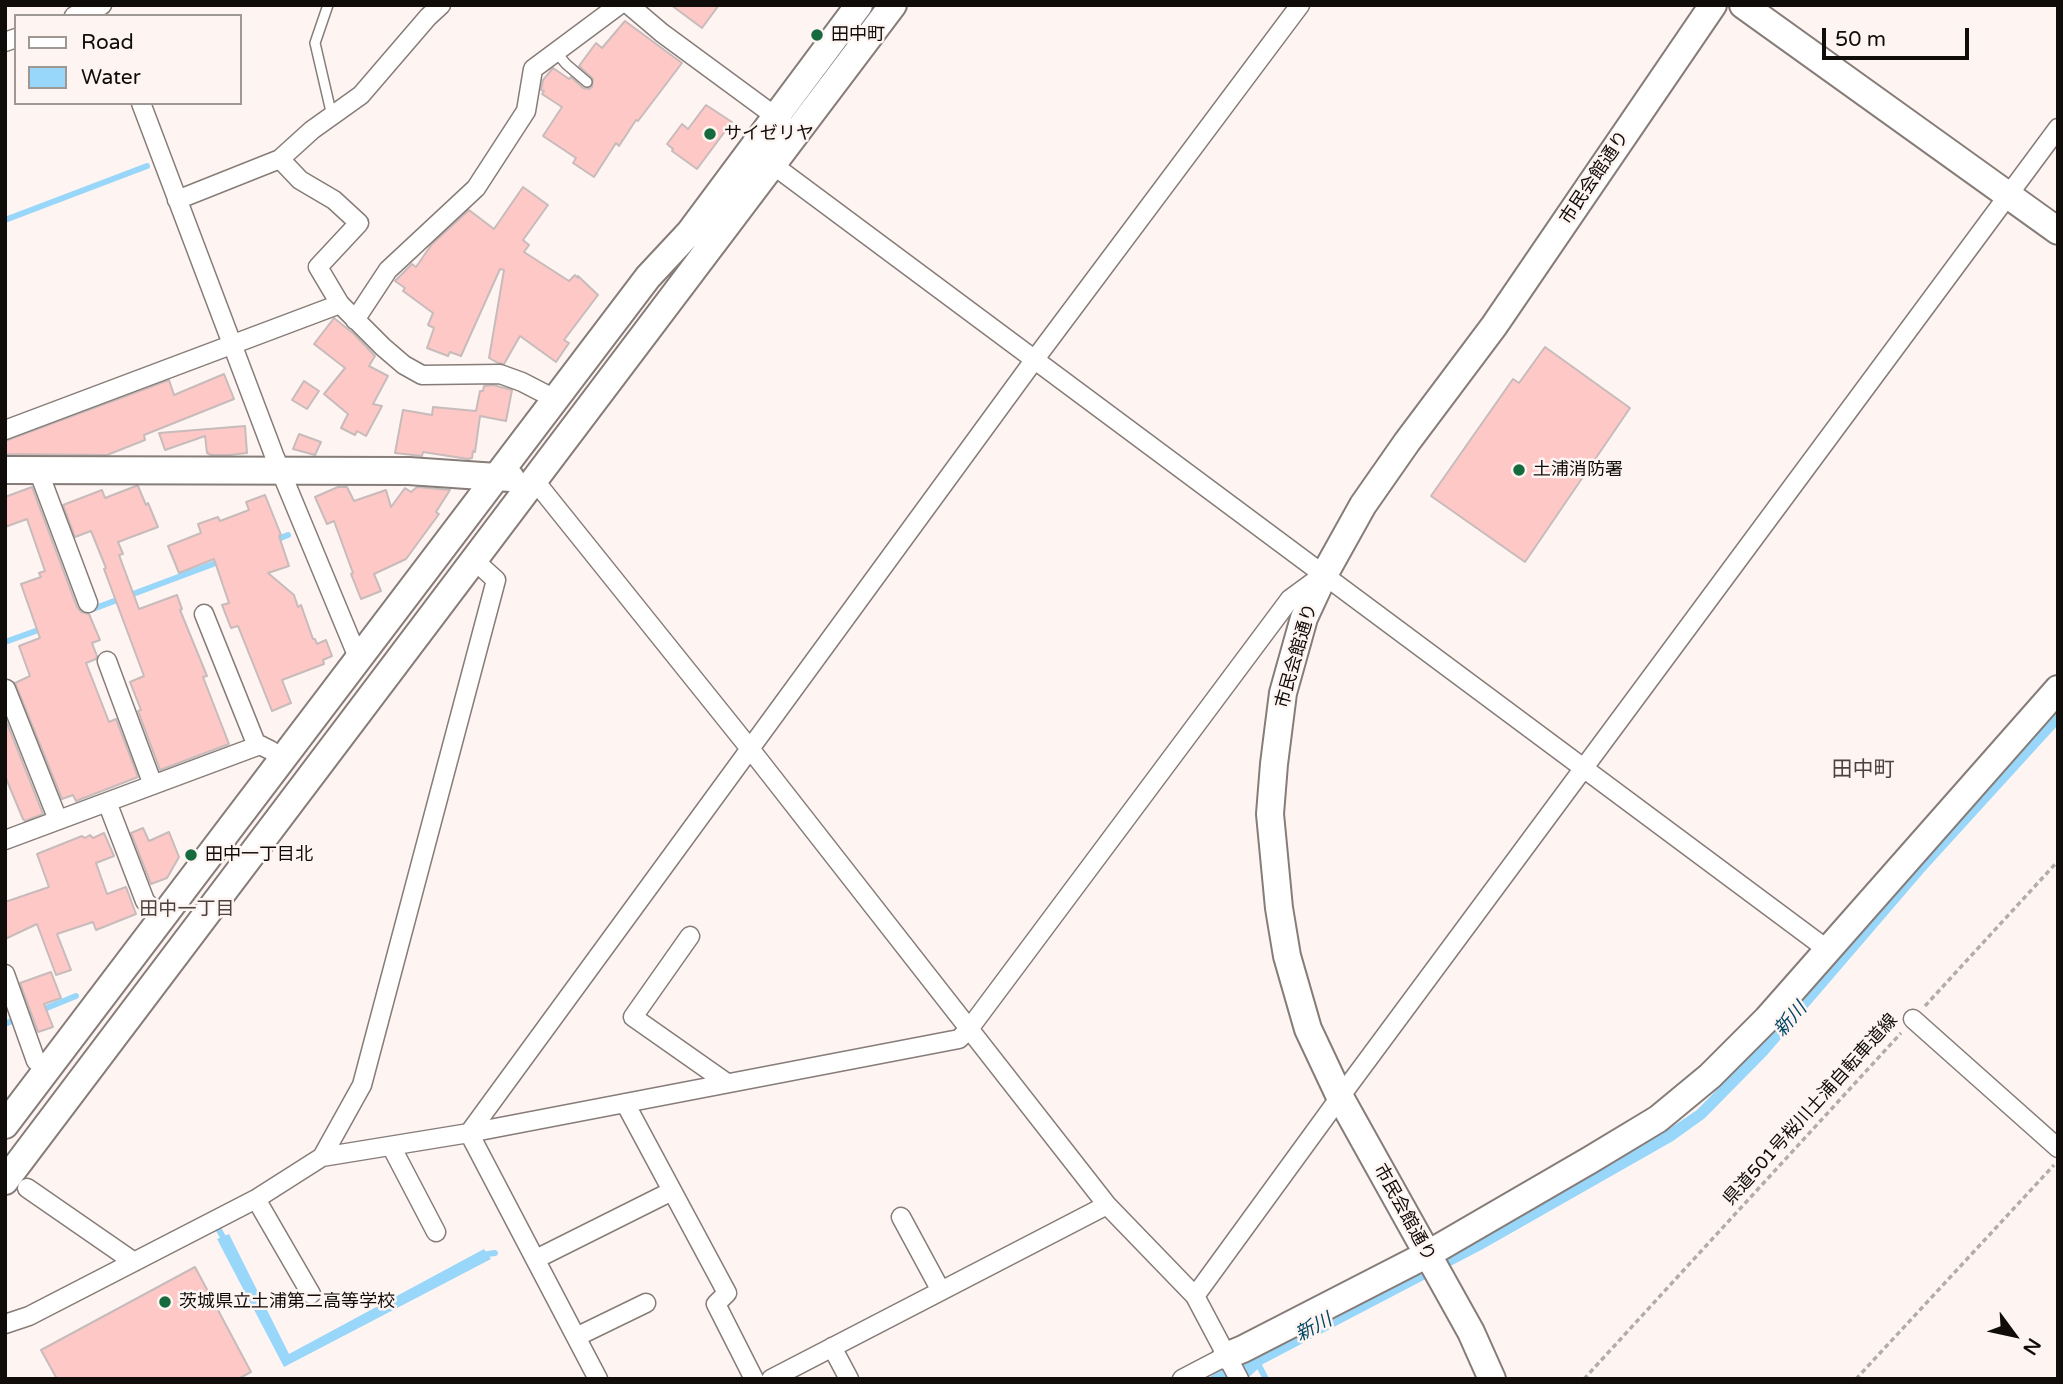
<!DOCTYPE html>
<html>
<head>
<meta charset="utf-8">
<style>
  body { margin:0 }
  #map { position:relative; width:2063px; height:1384px; overflow:hidden; background:#fef5f2; font-family:"Varela Round",sans-serif }
  canvas { display:block }
  .frame { position:absolute; inset:0; border:7px solid #0f0c0a; pointer-events:none }
  .legend { position:absolute; left:14px; top:14px; width:228px; height:91px; box-sizing:border-box; background:#fef5f2; border:2px solid #9e9895; margin:0; padding:9px 12px; list-style:none; font-size:21px; color:#0f0c0a }
  .legend li { display:flex; align-items:center; gap:14px; height:35px }
  .legend b { width:35px; border:2px solid #9e9895 }
  .north { position:absolute; left:1979px; top:1300px; width:70px; height:70px; -webkit-text-stroke:5px #fef5f2; paint-order:stroke; rotate:123deg; font-size:19px; font-weight:700; line-height:28px; text-align:center; color:#0f0c0a }
  .north::after { content:''; display:block; margin:auto; width:24px; height:32px; background:#0f0c0a; clip-path:polygon(50% 0,100% 100%,50% 72%,0 100%) }
  .scale { position:absolute; left:1822px; top:28px; width:147px; height:32px; box-sizing:border-box; border:4px solid #0f0c0a; border-top:0; padding-left:9px; font-size:21px; line-height:24px; white-space:nowrap; color:#0f0c0a; -webkit-text-stroke:5px #fef5f2; paint-order:stroke }
</style>
</head>
<body>
<div id="map">
<canvas width="2063" height="1384"></canvas>
<div class="frame"></div>
<ul class="legend">
<li><b style="height:9px;background:#fff"></b>Road</li>
<li><b style="height:19px;background:#98d6fa"></b>Water</li>
</ul>
<div class="north">N</div>
<div class="scale">50 m</div>
</div>
<script>
const context = document.querySelector('canvas').getContext('2d');
context.lineJoin = 'round';
function fillPath(path, color) { context.fillStyle = color; context.fill(path, 'evenodd'); }
function stroke(path, color, width, dash) { context.strokeStyle = color; context.lineWidth = width; context.lineCap = dash ? 'butt' : 'round'; context.setLineDash(dash || []); context.stroke(path); }
function write(font, color, halo, rows, align = 'center') {
  context.font = font + ' "Varela Round","Noto Sans JP",sans-serif'; context.lineWidth = 5; context.setLineDash([]); context.textBaseline = 'middle'; context.strokeStyle = halo; context.fillStyle = color; for (const [text, x, y, turn = 0] of rows) {
    context.save(); context.translate(x, y); context.rotate((+turn || 0) * Math.PI / 180); context.textAlign = isNaN(turn) ? turn : align; if (halo) context.strokeText(text, 0, 0); context.fillText(text, 0, 0); context.restore();
  }
}
fillPath(new Path2D(`
  M 2058,707 L 2058,725 L 1925,871 L 1767,1055 L 1705,1118 L 1673,1141 L 1483,1249 L 1263,1364 L 1247,1379 L 1207,1379 L 1221,1369 L 1253,1356 L 1487,1232 L 1666,1131 L 1697,1110 L 1759,1047 Z
  M 229,1234 L 289,1354 L 484,1249 L 491,1259 L 284,1367 L 217,1239 Z`), '#98d6fa');
stroke(new Path2D(`
  M 5,220 L 147,166
  M 273,541 L 288,535
  M 77,615 L 221,561
  M 5,642 L 44,628
  M 27,1016 L 76,996
  M 5,1024 L 14,1020
  M 219,1230 L 227,1244
  M 480,1258 L 488,1254 L 495,1253
  M 1257,1362 L 1266,1379`), '#98d6fa', 6);
const building = new Path2D(`
  M 671,5 L 719,5 L 702,28 Z
  M 625,21 L 682,63 L 638,121 L 636,120 L 619,146 L 616,143 L 594,177 L 573,163 L 576,158 L 543,136 L 562,107 L 542,94 L 544,91 L 541,90 L 543,80 L 553,68 L 569,79 L 571,77 L 583,88 L 589,89 L 592,87 L 593,79 L 579,66 L 596,43 L 602,48 Z
  M 706,105 L 732,122 L 697,169 L 672,151 L 673,149 L 667,144 L 682,124 L 688,129 Z
  M 523,187 L 548,205 L 523,240 L 529,245 L 524,252 L 569,281 L 575,275 L 578,278 L 578,276 L 598,295 L 564,340 L 569,343 L 556,362 L 520,336 L 504,364 L 498,363 L 489,358 L 504,270 L 500,269 L 461,356 L 450,352 L 448,356 L 427,348 L 434,328 L 428,325 L 433,313 L 403,291 L 405,288 L 395,281 L 412,264 L 416,267 L 432,244 L 469,210 L 494,229 Z
  M 334,318 L 354,334 L 375,356 L 369,366 L 388,376 L 373,404 L 382,406 L 366,436 L 357,431 L 355,435 L 341,428 L 348,414 L 324,394 L 345,368 L 314,344 Z
  M 1545,347 L 1630,408 L 1525,562 L 1431,496 L 1513,379 L 1519,383 Z
  M 224,374 L 234,399 L 144,435 L 145,440 L 107,455 L 5,454 L 5,441 L 169,380 L 174,395 Z
  M 304,381 L 319,391 L 307,409 L 292,400 Z
  M 493,385 L 512,390 L 506,421 L 480,416 L 475,452 L 473,451 L 472,458 L 468,459 L 423,452 L 422,456 L 395,453 L 403,410 L 432,415 L 433,407 L 476,411 L 480,391 L 483,391 L 484,386 Z
  M 245,426 L 247,453 L 230,455 L 211,455 L 207,453 L 205,436 L 165,450 L 159,433 Z
  M 299,434 L 321,442 L 315,455 L 293,449 Z
  M 136,486 L 138,486 L 146,505 L 148,503 L 158,527 L 118,542 L 123,554 L 119,555 L 139,609 L 177,595 L 182,609 L 180,610 L 207,676 L 203,677 L 229,744 L 160,770 L 138,711 L 141,710 L 130,682 L 144,676 L 104,569 L 106,568 L 91,531 L 75,537 L 63,505 L 102,490 L 105,498 Z
  M 32,487 L 77,607 L 81,612 L 89,614 L 100,640 L 92,643 L 97,656 L 96,659 L 86,663 L 109,722 L 116,719 L 138,777 L 76,801 L 73,795 L 62,799 L 15,683 L 30,676 L 19,646 L 40,638 L 21,584 L 41,577 L 39,573 L 45,571 L 27,519 L 5,527 L 5,497 Z
  M 338,487 L 347,487 L 354,501 L 386,490 L 391,507 L 405,488 L 411,492 L 417,487 L 450,490 L 436,512 L 439,514 L 406,559 L 374,574 L 381,591 L 361,599 L 351,574 L 353,573 L 334,521 L 327,524 L 315,497 Z
  M 265,495 L 281,535 L 279,536 L 289,566 L 268,573 L 294,595 L 298,607 L 301,605 L 313,639 L 315,639 L 317,644 L 326,640 L 332,656 L 323,660 L 324,664 L 282,680 L 291,703 L 272,711 L 238,626 L 231,628 L 222,605 L 229,603 L 214,559 L 179,573 L 168,546 L 201,533 L 198,524 L 218,517 L 220,521 L 249,510 L 246,502 Z
  M 5,718 L 43,814 L 25,821 L 23,819 L 5,776 Z
  M 143,828 L 149,841 L 169,832 L 179,857 L 167,878 L 151,884 L 131,833 Z
  M 104,833 L 114,856 L 96,863 L 107,894 L 126,887 L 136,914 L 96,930 L 93,922 L 57,934 L 71,970 L 56,975 L 37,924 L 5,939 L 5,902 L 49,887 L 37,854 L 82,836 L 85,838 L 90,835 L 93,838 Z
  M 51,972 L 61,998 L 44,1004 L 53,1027 L 38,1032 L 20,983 Z
  M 195,1267 L 251,1372 L 238,1379 L 57,1379 L 41,1350 Z`);
fillPath(building, '#fdc8c6');
stroke(building, '#c7bbbb', 2);
const lane = new Path2D(`
  M 328,5 L 315,43 L 332,116
  M 556,52 L 566,64 L 587,82`);
const street = new Path2D(`
  M 629,5 L 662,33 L 783,122
  M 74,16 L 102,5
  M 5,42 L 16,38
  M 141,103 L 274,455 L 359,660
  M 280,159 L 300,180 L 334,200 L 359,223 L 318,267 L 340,304
  M 765,159 L 1828,950
  M 177,200 L 280,159 L 312,130 L 361,95 L 428,17 L 441,5
  M 355,320 L 388,270 L 476,188 L 526,111 L 533,69 L 619,5
  M 5,430 L 340,304 L 383,347 L 404,365 L 422,375 L 500,374 L 522,382 L 555,399
  M 38,470 L 88,603
  M 535,481 L 751,750 L 1107,1205 L 1195,1296 L 1239,1379
  M 204,614 L 257,746
  M 107,661 L 153,785
  M 6,689 L 58,820
  M 107,802 L 145,901 L 162,919
  M 5,840 L 260,745 L 270,750 L 284,759
  M 690,936 L 633,1017 L 727,1083
  M 5,974 L 36,1061
  M 1913,1019 L 2058,1148
  M 625,1103 L 727,1293 L 716,1304 L 754,1379
  M 391,1146 L 436,1232
  M 322,1157 L 469,1133 L 959,1039 L 969,1029 L 1290,599 L 1320,577
  M 27,1188 L 134,1262
  M 256,1199 L 311,1294
  M 901,1217 L 941,1291
  M 536,1259 L 672,1191
  M 1195,1296 L 1340,1097 L 2058,128
  M 5,1324 L 29,1316 L 256,1199 L 322,1157 L 362,1085 L 496,580 L 475,561
  M 576,1337 L 646,1303
  M 832,1347 L 849,1379
  M 598,1379 L 469,1133 L 1035,359 L 1300,5
  M 771,1379 L 1107,1205
  M 1182,1379 L 1226,1356`);
const secondary = new Path2D(`
  M 1743,5 L 2058,231
  M 5,470 L 409,471 L 511,478
  M 5,1125 L 648,277 L 690,232 L 859,5
  M 5,1181 L 893,5
  M 1226,1356 L 1243,1349 L 1428,1254 L 1590,1160 L 1658,1119 L 1710,1076 L 1767,1019 L 2058,689
  M 1492,1379 L 1471,1332 L 1340,1097 L 1308,1029 L 1287,956 L 1279,908 L 1270,814 L 1274,764 L 1283,693 L 1304,618 L 1324,575 L 1363,505 L 1407,442 L 1494,326 L 1713,5`);
stroke(lane, '#867c78', 12);
stroke(street, '#867c78', 21);
stroke(secondary, '#867c78', 30);
stroke(new Path2D(`
  M 1925,1006 L 2058,861
  M 1584,1379 L 1901,1033
  M 1856,1379 L 2054,1165`), '#b3aca9', 3.5, [5, 3.5]);
stroke(lane, '#fff', 9);
stroke(street, '#fff', 18);
stroke(secondary, '#fff', 26);
for (const [x, y, r, color] of [
  [817,35,7,"#156b3e"],
  [710,134,7,"#156b3e"],
  [1519,470,7,"#156b3e"],
  [191,855,7,"#156b3e"],
  [165,1302,7,"#156b3e"]
]) { const dot = new Path2D(); dot.arc(x, y, r, 0, 2 * Math.PI); context.fillStyle = color; context.fill(dot); stroke(dot, '#fef5f2', 2.5); }
write('18px', '#0f0c0a', '#fef5f2', [
  ["田中町",831,35],
  ["サイゼリヤ",724,134],
  ["土浦消防署",1533,470],
  ["田中一丁目北",205,855],
  ["茨城県立土浦第二高等学校",179,1302]
], 'left');
write('18px', '#0f0c0a', '#fef5f2', [
  ["市民会館通り",1595,178,-56],
  ["市民会館通り",1297,656,-74],
  ["県道501号桜川土浦自転車道線",1811,1110,-48],
  ["市民会館通り",1404,1213,61]
]);
write('19px', '#4b423f', '#fef5f2', [
  ["田中一丁目",187,910]
]);
write('italic 19px', '#004663', '#fef5f2', [
  ["新川",1791,1020,-49],
  ["新川",1314,1328,-28]
]);
write('21px', '#4b423f', '#fef5f2', [
  ["田中町",1863,770]
]);
</script>
</body>
</html>
